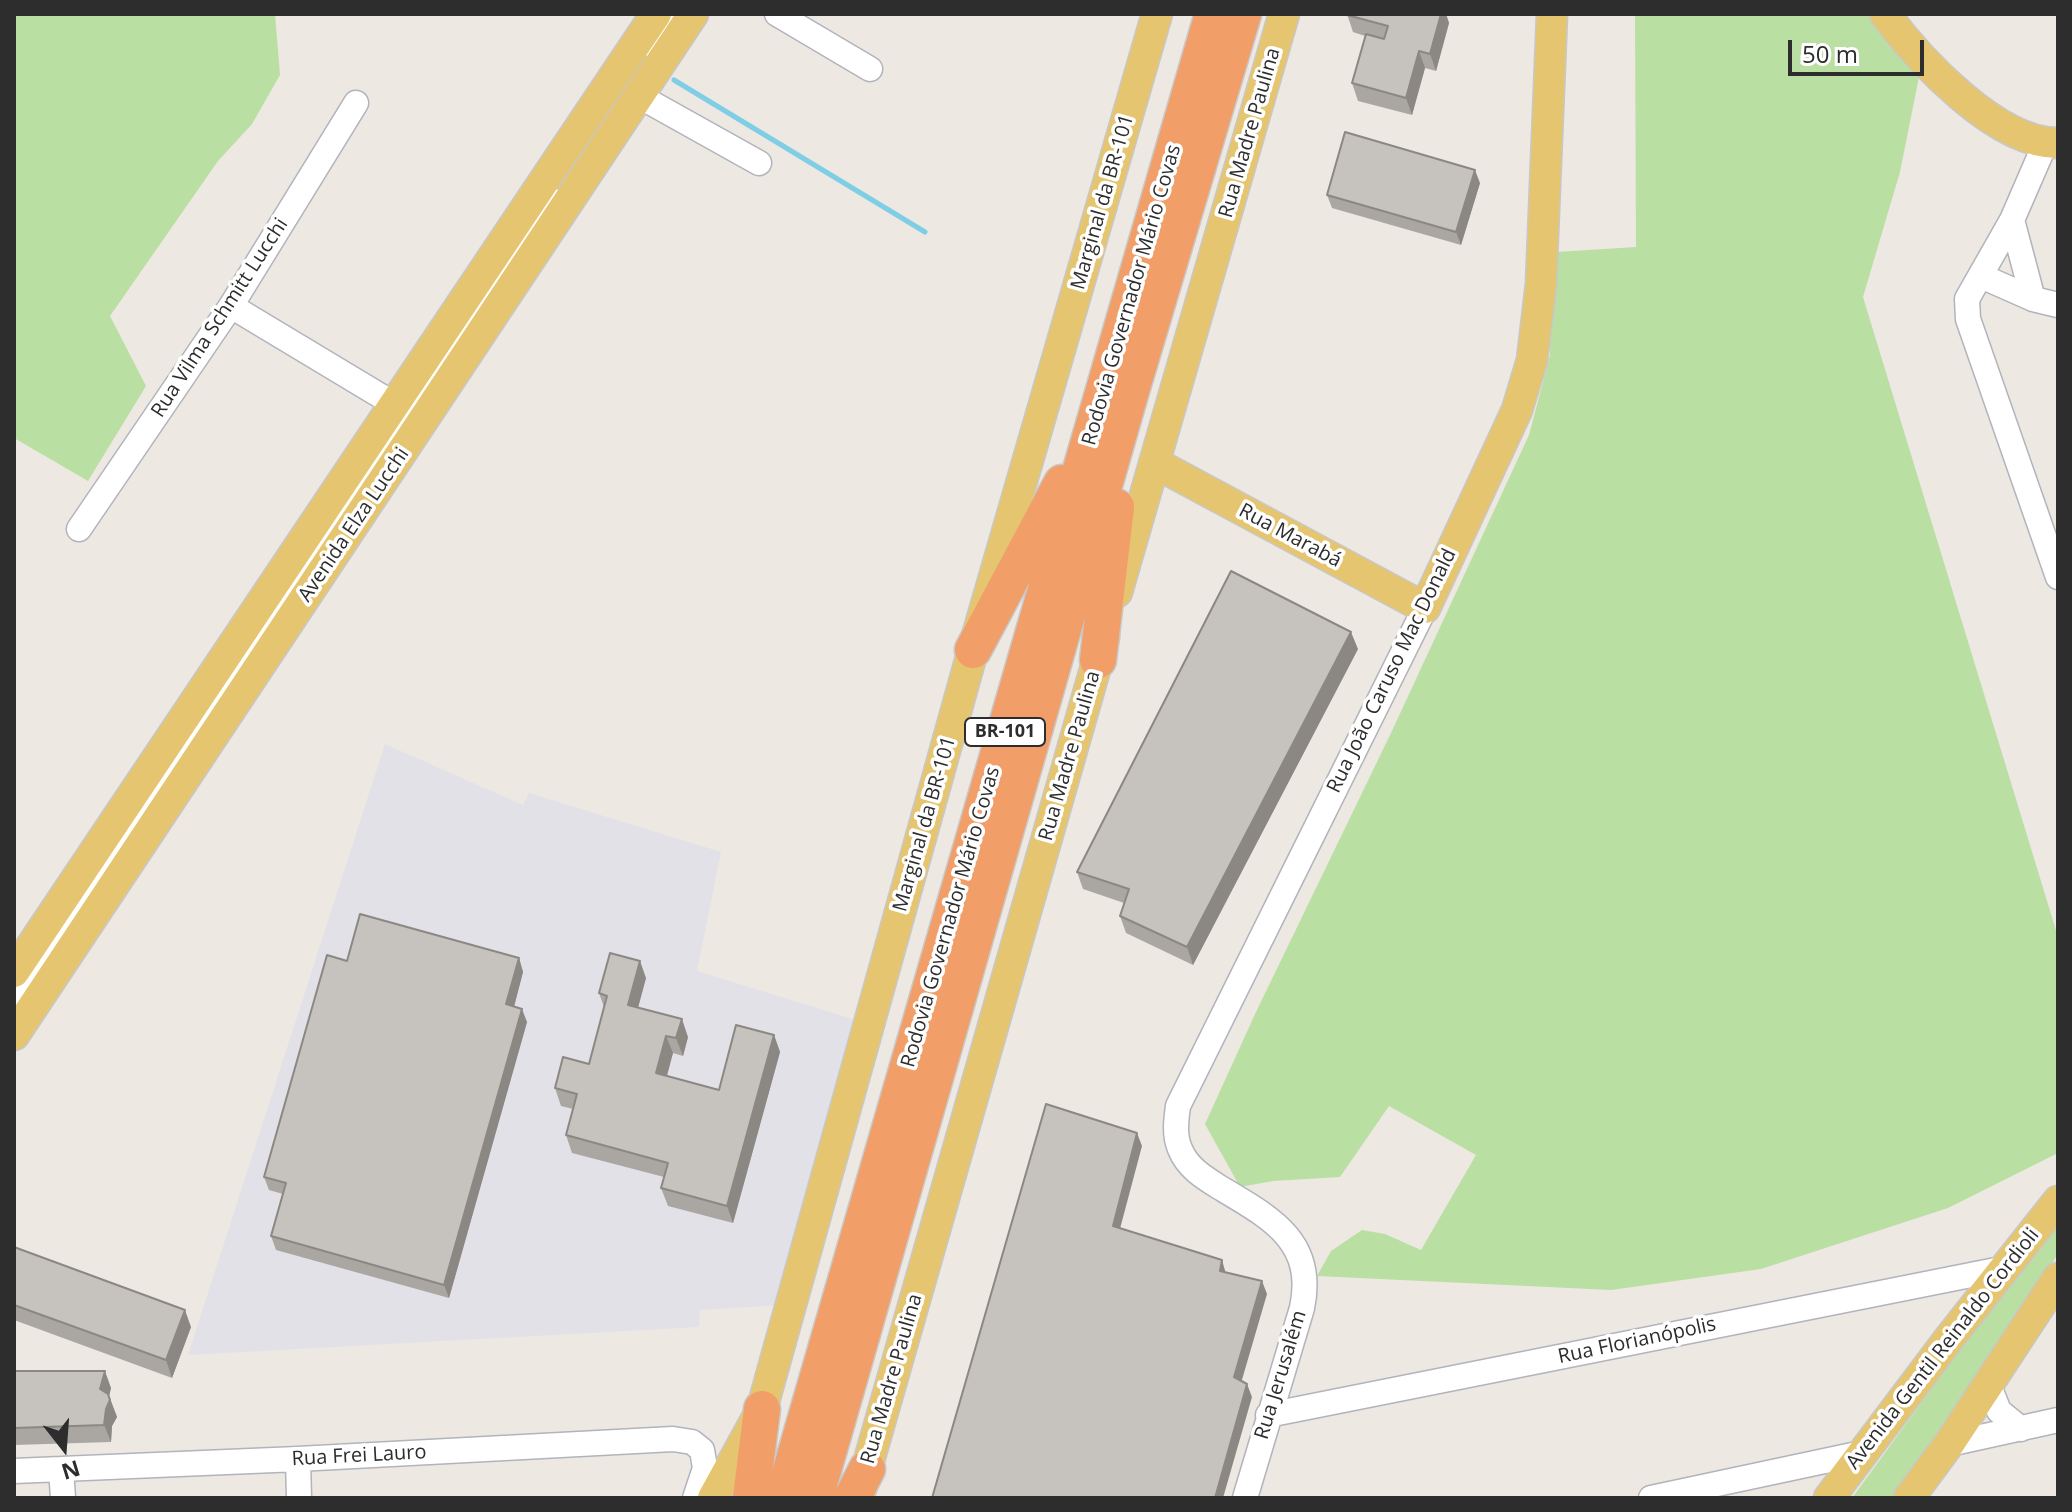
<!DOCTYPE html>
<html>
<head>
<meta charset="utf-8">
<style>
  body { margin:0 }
  #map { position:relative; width:2072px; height:1512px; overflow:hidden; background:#ede8e2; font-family:"Open Sans",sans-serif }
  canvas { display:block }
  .frame { position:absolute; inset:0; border:16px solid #2d2d2d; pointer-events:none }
  .north { position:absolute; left:24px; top:1408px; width:80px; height:80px; -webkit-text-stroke:6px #fff; paint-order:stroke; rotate:163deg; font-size:22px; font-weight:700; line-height:32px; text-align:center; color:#2d2d2d }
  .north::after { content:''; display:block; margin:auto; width:28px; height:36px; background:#2d2d2d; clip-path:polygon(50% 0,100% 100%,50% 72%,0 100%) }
  .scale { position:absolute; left:1788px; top:40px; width:136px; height:36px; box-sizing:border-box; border:4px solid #2d2d2d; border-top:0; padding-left:10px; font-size:24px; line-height:28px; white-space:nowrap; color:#2d2d2d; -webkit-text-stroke:6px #fff; paint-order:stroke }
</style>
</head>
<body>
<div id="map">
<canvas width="2072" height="1512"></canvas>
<div class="frame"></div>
<div class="north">N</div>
<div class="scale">50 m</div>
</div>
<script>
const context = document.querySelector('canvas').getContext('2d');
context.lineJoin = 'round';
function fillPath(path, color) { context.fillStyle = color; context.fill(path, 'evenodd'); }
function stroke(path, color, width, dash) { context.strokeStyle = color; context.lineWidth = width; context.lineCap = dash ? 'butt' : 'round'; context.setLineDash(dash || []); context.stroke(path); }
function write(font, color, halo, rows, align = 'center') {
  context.font = font + ' "Open Sans",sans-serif'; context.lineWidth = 7; context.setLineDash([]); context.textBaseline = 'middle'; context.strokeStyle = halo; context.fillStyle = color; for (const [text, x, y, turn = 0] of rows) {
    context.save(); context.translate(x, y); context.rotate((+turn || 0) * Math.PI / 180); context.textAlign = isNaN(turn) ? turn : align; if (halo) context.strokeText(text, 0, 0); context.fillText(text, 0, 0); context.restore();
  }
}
fillPath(new Path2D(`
  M 385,744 L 523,805 L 529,793 L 721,852 L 697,971 L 859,1021 L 782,1305 L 700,1310 L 699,1327 L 188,1355 Z`), '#e2e1e7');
fillPath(new Path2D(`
  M 14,14 L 275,14 L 280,75 L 252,124 L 218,161 L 110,316 L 146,386 L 88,481 L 14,438 Z
  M 1635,14 L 1875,14 L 1919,77 L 1900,172 L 1863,297 L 2058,937 L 2058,1153 L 1948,1208 L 1761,1269 L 1611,1290 L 1317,1276 L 1331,1251 L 1362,1230 L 1385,1234 L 1421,1250 L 1476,1155 L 1389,1106 L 1340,1177 L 1273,1181 L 1240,1187 L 1205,1124 L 1256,1012 L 1391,733 L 1529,435 L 1550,355 L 1549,339 L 1557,252 L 1636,247 Z
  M 2058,1215 L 2058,1254 L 1900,1498 L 1852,1498 Z`), '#badfa3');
stroke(new Path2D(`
  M 674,80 L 925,232`), '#7fcee5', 5);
const minor = new Path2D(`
  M 777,14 L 870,69
  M 652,45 L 673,14
  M 639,96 L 759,163
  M 2045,144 L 2012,220 L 1967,299 L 1968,319 L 2058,577
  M 2012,220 L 2033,299
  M 1981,276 L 2033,299 L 2058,305
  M 231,306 L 394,404
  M 79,529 L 231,306 L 356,103
  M 14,1007 L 550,199
  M 1989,1386 L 1999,1411 L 2021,1429
  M 1268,1415 L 2006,1268
  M 1949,1444 L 2058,1420
  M 298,1459 L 299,1498
  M 61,1469 L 63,1498
  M 14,1471 L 298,1459 L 673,1439 L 692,1442 L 702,1450 L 705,1468 L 695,1498
  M 1245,1498 L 1302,1308 C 1316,1241 1271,1218 1219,1187 C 1203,1177 1187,1167 1180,1149 C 1174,1135 1176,1121 1178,1106 L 1425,608
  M 1651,1498 L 1862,1453`);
const major = new Path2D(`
  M 1885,14 C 1919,60 1997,144 2058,143
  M 1155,463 L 1425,608 L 1517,410 L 1532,360 L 1541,284 L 1552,14
  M 1117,592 L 1284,14
  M 14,972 L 656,14
  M 14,1035 L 693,14
  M 756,1430 L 973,650 L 1157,14
  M 860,1492 L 1104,638
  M 713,1498 L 757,1418
  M 1829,1498 L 1951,1336 L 2058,1201
  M 1909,1498 L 1949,1444 L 2058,1278`);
const highway = new Path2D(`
  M 973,650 L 1062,483
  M 1098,660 L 1116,507
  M 751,1498 L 762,1409
  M 783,1498 L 1213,14
  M 815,1498 L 1130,394 L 1243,14
  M 852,1498 L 867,1469`);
stroke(minor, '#b2b4bc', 27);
stroke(major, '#c8c8c8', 33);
stroke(highway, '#c8c8c8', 39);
stroke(minor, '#fff', 24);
stroke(major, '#e5c56f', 30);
stroke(highway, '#f19e69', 36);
fillPath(new Path2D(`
  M 1347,14 L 1446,14 L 1449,23 L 1436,71 L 1425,68 L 1412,115 L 1358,101 L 1352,83 L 1365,36 L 1353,32 Z
  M 1480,183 L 1461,245 L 1332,208 L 1327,195 Z
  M 1358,649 L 1193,965 L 1126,933 L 1120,916 L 1124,903 L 1083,889 L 1077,872 Z
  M 519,958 L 523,972 L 514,1007 L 527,1022 L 449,1298 L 276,1250 L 271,1236 L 283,1194 L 269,1190 L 264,1177 Z
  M 646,978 L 638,1008 L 688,1037 L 683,1056 L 673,1053 L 666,1076 L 719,1090 L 774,1035 L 780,1052 L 733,1223 L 668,1206 L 661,1188 L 664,1177 L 572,1153 L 566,1135 L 573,1109 L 561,1106 L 555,1088 L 589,1064 L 604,1007 L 599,993 Z
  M 14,1247 L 191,1327 L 172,1378 L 14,1320 Z
  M 14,1371 L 111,1388 L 109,1396 L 117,1417 L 112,1426 L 111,1442 L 14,1445 Z`), '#aaa7a3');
fillPath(new Path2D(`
  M 1441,14 L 1446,14 L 1449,23 L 1436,71 L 1430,54 Z
  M 1419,51 L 1425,68 L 1412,115 L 1406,98 Z
  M 1475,170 L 1480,183 L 1461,245 L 1456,232 Z
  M 1351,632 L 1358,649 L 1193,965 L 1187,947 Z
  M 519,958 L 523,972 L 511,1018 L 506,1004 Z
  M 640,961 L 646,978 L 634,1022 L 628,1005 Z
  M 522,1009 L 527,1022 L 449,1298 L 444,1285 Z
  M 682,1019 L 688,1037 L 683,1056 L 676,1038 Z
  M 774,1035 L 780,1052 L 733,1223 L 727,1206 Z
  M 666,1036 L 673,1053 L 663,1091 L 656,1073 Z
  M 1137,1133 L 1142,1146 L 1117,1240 L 1113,1226 Z
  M 1222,1260 L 1226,1274 L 1220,1271 Z
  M 1262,1281 L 1267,1294 L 1239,1390 L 1234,1377 Z
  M 185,1310 L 191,1327 L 172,1378 L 166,1360 Z
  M 105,1371 L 111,1388 L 109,1396 L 117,1417 L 112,1426 L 111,1442 L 104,1425 L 100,1389 Z
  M 1247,1384 L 1252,1397 L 1223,1498 L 1215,1498 Z`), '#8b8884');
const building = new Path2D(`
  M 1347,14 L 1441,14 L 1430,54 L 1419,51 L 1406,98 L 1352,83 L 1366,34 L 1384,39 L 1388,26 L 1347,15 Z
  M 1345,132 L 1475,170 L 1456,232 L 1327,195 Z
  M 1231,571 L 1351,632 L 1187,947 L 1120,916 L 1129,889 L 1077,872 Z
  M 360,914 L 519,958 L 506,1004 L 522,1009 L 444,1285 L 271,1236 L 286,1183 L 264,1177 L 327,955 L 347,961 Z
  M 610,953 L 640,961 L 628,1005 L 682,1019 L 676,1038 L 666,1036 L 656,1073 L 719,1090 L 736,1025 L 774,1035 L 727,1206 L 661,1188 L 668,1163 L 566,1135 L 577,1094 L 555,1088 L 563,1057 L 589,1064 L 607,996 L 599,993 Z
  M 1046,1104 L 1137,1133 L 1113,1226 L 1222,1260 L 1220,1271 L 1262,1281 L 1234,1377 L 1247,1384 L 1215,1498 L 932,1498 Z
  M 14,1247 L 185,1310 L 166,1360 L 14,1305 Z
  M 14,1371 L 105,1371 L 100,1389 L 108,1394 L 110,1400 L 106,1409 L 104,1425 L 14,1428 Z`);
fillPath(building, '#c6c2bd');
stroke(building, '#8b8884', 2);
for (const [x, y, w] of [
  [1005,732,80]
]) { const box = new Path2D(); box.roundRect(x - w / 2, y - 14, w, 28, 6); context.fillStyle = '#fff'; context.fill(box); stroke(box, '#2d2d2d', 2); }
write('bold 18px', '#2d2d2d', null, [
  ["BR-101",1005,732]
]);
write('20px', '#2d2d2d', '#fff', [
  ["Rua Madre Paulina",1250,133,-74],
  ["Marginal da BR-101",1103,202,-74],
  ["Rodovia Governador Mário Covas",1132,295,-74],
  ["Rua Vilma Schmitt Lucchi",220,318,-57],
  ["Avenida Elza Lucchi",354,525,-56],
  ["Rua Marabá",1290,536,28],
  ["Rua João Caruso Mac Donald",1392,671,-64],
  ["Rua Madre Paulina",1070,756,-74],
  ["Marginal da BR-101",925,824,-74],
  ["Rodovia Governador Mário Covas",951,917,-74],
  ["Rua Florianópolis",1637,1341,-12],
  ["Avenida Gentil Reinaldo Cordioli",1943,1349,-52],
  ["Rua Jerusalém",1281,1375,-73],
  ["Rua Madre Paulina",892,1379,-74],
  ["Rua Frei Lauro",359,1456,-3]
]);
</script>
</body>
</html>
